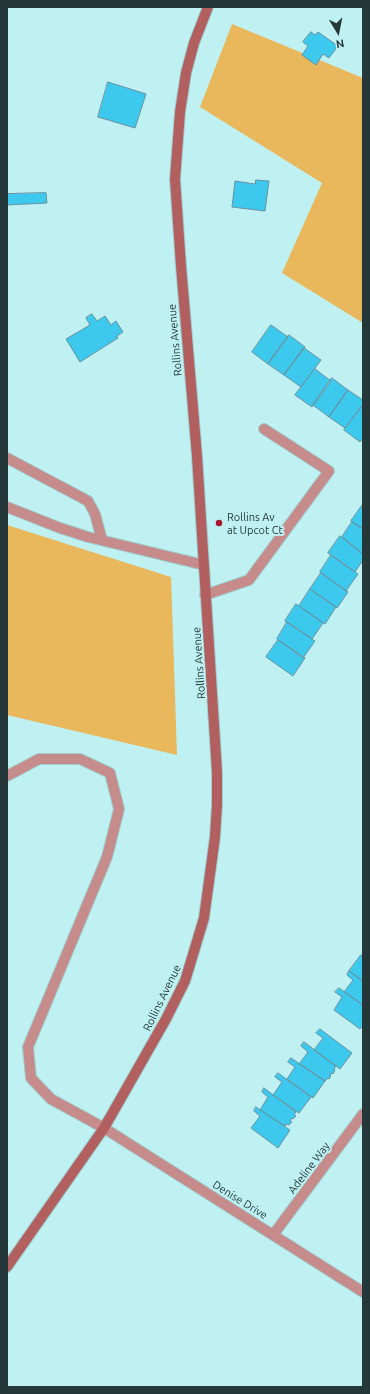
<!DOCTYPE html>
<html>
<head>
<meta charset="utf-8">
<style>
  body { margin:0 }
  #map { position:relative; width:370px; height:1394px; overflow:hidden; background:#bff1f3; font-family:Ubuntu,sans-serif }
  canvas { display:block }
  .frame { position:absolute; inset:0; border:8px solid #243839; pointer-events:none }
  .north { position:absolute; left:318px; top:12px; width:40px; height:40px; -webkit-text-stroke:3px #bff1f3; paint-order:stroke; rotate:170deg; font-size:11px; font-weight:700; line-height:16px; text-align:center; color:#243839 }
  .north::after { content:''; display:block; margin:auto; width:14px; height:18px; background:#243839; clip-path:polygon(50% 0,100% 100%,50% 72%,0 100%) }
</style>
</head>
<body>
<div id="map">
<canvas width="370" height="1394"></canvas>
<div class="frame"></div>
<div class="north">N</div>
</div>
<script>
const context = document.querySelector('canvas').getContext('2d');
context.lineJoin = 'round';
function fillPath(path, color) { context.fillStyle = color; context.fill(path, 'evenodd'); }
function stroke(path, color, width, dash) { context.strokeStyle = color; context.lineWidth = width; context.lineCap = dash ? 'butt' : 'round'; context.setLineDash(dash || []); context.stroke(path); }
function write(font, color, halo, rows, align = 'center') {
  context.font = font + ' Ubuntu,sans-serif'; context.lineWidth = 4; context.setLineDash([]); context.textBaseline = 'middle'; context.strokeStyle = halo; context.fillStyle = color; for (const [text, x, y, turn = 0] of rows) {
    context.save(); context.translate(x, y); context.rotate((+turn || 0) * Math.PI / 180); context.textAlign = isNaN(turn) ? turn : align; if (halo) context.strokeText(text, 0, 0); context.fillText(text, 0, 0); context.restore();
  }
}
fillPath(new Path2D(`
  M 232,24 L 363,78 L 363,323 L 282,273 L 322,183 L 200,107 Z
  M 7,525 L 171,577 L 177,755 L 7,715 Z`), '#e9b75c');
const building = new Path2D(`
  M 311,32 L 315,35 L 318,32 L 338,46 L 329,58 L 323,54 L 316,65 L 302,55 L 308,46 L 303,42 Z
  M 108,82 L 146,94 L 135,128 L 98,117 Z
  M 256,180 L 269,181 L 265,211 L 232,207 L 235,181 L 255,184 Z
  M 46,193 L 47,203 L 7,205 L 7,194 Z
  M 92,314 L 97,321 L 105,316 L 111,325 L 116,321 L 123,332 L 117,336 L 118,338 L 80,362 L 66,339 L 90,325 L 86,318 Z
  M 271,325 L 288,337 L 268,364 L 252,352 Z
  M 289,335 L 305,347 L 284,375 L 268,364 Z
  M 304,348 L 321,360 L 301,387 L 284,375 Z
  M 315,369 L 331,381 L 312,407 L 295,395 Z
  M 332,378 L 348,390 L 329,417 L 313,405 Z
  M 348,390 L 363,400 L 363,405 L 345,428 L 329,417 Z
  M 363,405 L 363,438 L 360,442 L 344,430 Z
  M 363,504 L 363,529 L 351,521 Z
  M 352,522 L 363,529 L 363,554 L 342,537 Z
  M 340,536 L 363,554 L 363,560 L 355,572 L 328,553 Z
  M 331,555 L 358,574 L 346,591 L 320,572 Z
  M 321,573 L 348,592 L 337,608 L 310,589 Z
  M 310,589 L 336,607 L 325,624 L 299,606 Z
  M 296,604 L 323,623 L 312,639 L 285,621 Z
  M 287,622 L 315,641 L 303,658 L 277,639 Z
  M 278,640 L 305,658 L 293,676 L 266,657 Z
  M 361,955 L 363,956 L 363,981 L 349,971 Z
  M 349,971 L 363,981 L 363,1005 L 344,992 L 353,980 L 347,975 Z
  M 339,988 L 363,1005 L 363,1025 L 360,1029 L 334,1010 L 342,997 L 335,992 Z
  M 320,1029 L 352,1053 L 340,1069 L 314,1050 L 323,1038 L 316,1033 Z
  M 304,1042 L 336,1066 L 334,1069 L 335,1070 L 333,1074 L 331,1073 L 330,1075 L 331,1076 L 329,1079 L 328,1078 L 325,1081 L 299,1064 L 308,1052 L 301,1046 Z
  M 291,1058 L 325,1081 L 313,1098 L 287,1079 L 295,1067 L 288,1062 Z
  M 278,1073 L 311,1097 L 299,1113 L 273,1095 L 282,1082 L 275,1077 Z
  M 264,1088 L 296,1112 L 294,1115 L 296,1116 L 293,1119 L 292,1118 L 290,1121 L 292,1122 L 289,1125 L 287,1124 L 285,1126 L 260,1110 L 268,1097 L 262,1092 Z
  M 256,1107 L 290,1130 L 278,1148 L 251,1128 L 260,1116 L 254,1111 Z`);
fillPath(building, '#3dc8ed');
stroke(building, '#67919f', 1);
const lane = new Path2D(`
  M 7,776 L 39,759 L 80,759 L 110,773 L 119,809 L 107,857 L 28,1047 L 31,1078 L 51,1099 L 104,1128`);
const street = new Path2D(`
  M 7,458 L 88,501 L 95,514 L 102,540
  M 7,507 L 60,528 L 88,537 L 204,565
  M 205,595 L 249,580 L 329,471 L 264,429
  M 104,1128 L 363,1292
  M 273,1235 L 363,1114`);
const secondary = new Path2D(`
  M 7,1267 L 104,1128 L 166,1019 L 185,981 L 204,918 L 215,837 L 217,805 L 217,772 L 197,456 L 181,266 L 175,179 L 180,112 L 186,73 L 194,43 L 208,7`);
stroke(lane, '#a0ccce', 12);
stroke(street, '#a0ccce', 12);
stroke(secondary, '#a0ccce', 12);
stroke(lane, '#c68c8b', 10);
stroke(street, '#c68c8b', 10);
stroke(secondary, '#b15f5f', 10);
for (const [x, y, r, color] of [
  [219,523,4,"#a9132d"]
]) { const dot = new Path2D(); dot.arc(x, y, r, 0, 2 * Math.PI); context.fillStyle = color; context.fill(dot); stroke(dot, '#bff1f3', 1.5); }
write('11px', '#243839', '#bff1f3', [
  ["Rollins Avenue",175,340,-95],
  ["Rollins Avenue",199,663,-94],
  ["Rollins Avenue",162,998,-64],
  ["Adeline Way",309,1168,-53],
  ["Denise Drive",240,1200,32]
]);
write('11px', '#243839', '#bff1f3', [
  ["Rollins Av",227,517],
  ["at Upcot Ct",227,530]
], 'left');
</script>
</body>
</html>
